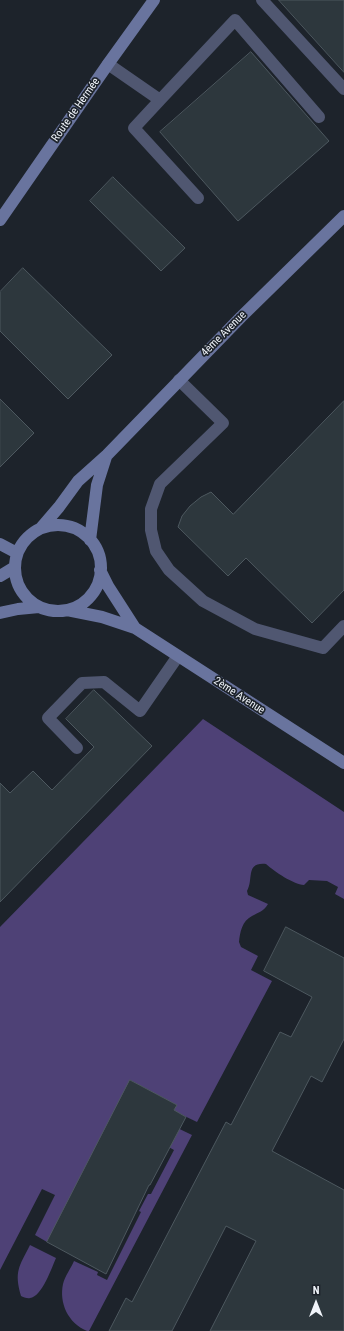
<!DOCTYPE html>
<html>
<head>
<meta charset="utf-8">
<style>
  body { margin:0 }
  #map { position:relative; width:344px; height:1331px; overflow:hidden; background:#1d232b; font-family:"Roboto Condensed",sans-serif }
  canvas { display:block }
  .north { position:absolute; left:296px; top:1283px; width:40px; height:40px; -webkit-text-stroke:3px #1d232b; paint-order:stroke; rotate:0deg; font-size:11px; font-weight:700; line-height:16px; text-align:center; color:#f0f4fa }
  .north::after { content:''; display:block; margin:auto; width:14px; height:18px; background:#f0f4fa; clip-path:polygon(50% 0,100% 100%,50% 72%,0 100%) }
</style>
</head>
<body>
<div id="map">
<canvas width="344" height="1331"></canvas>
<div class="north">N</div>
</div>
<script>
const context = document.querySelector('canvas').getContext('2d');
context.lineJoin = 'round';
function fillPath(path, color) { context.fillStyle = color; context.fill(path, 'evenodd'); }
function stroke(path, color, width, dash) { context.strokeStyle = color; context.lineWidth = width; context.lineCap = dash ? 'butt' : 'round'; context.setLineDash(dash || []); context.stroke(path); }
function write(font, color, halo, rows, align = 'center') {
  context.font = font + ' "Roboto Condensed",sans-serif'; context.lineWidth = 3.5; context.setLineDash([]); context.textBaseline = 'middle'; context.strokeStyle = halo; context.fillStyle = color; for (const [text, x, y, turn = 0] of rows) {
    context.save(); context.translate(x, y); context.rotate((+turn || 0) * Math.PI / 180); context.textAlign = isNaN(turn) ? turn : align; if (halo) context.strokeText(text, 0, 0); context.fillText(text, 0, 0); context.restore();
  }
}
fillPath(new Path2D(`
  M 203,719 L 344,812 L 344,899 L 335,894 L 338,887 L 327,881 L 309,880 L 304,885 C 293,884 275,872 266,864 C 245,862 254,879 247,891 L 248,895 L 268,904 C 263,912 259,912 252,916 C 242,921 240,932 239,942 L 241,947 L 258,956 L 251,970 L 272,981 L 197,1122 L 174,1111 L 176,1105 L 130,1080 L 47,1242 L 35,1235 L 55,1195 L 42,1189 L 0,1270 L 0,927 Z
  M 165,1122 L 192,1135 L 89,1331 L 87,1331 C 68,1323 59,1303 63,1284 C 65,1276 71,1268 74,1261 L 98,1272 L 97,1275 L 107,1280 L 141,1212 L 139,1211 L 148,1194 L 151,1194 L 174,1150 L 156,1140 Z
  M 30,1245 L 56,1258 C 52,1267 42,1297 30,1298 C 28,1299 23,1297 21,1296 C 14,1271 19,1267 30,1245 Z`), '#4e4176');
const building = new Path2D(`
  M 279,0 L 344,0 L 344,72 Z
  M 251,52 L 329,141 L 238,221 L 160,132 Z
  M 113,177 L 185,248 L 161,271 L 90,201 Z
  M 23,268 L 112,355 L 68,399 L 0,331 L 0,292 Z
  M 0,399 L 34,433 L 0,467 Z
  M 344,401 L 344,590 L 312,623 L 246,558 L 228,576 L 178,527 L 182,516 L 190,506 L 201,497 L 211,492 L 233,514 Z
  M 94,690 L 152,746 L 0,902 L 0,783 L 10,793 L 33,771 L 52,790 L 94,747 L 66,719 Z
  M 286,927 L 344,958 L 344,1039 L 322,1082 L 311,1076 L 272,1151 L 344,1190 L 344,1331 L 210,1331 L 256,1241 L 226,1226 L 172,1331 L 109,1331 L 126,1298 L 132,1302 L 226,1122 L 231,1125 L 280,1032 L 291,1037 L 312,997 L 264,971 Z
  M 130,1080 L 177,1105 L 174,1110 L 186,1117 L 150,1185 L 149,1185 L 106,1274 L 47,1242 Z`);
fillPath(building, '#2d373d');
stroke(building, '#4d585f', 1);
stroke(new Path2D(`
  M 262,0 L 344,89
  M 108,64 L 160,100 L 235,20 L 319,117
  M 160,100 L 134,128 L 198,198
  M 179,380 L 223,423 L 160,484 L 151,509 L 151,530 L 156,551 L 169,570 L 203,601 L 255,629 L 323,648 L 344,626
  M 77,748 L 48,718 L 82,683 L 104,682 L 140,711 L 178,656`), '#505771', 12);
stroke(new Path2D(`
  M 0,220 L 108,64 L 154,0
  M15 568a43 43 0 1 1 86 0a43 43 0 1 1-86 0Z
  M 41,528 L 59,507 L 78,481 L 107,455 L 241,317 L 344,216
  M 90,540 L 97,485 L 106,457
  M 0,544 L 17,553
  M 100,570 L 108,586 L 135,628
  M 0,576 L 15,567
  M 67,610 L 102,617 L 135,628 L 344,763
  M 0,613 L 18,609 L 39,607`), '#69749e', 12);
write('11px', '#f0f4fa', '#1d232b', [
  ["Route de Hermée",76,110,-55],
  ["4ème Avenue",224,334,-45],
  ["2ème Avenue",239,696,33]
]);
</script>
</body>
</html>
